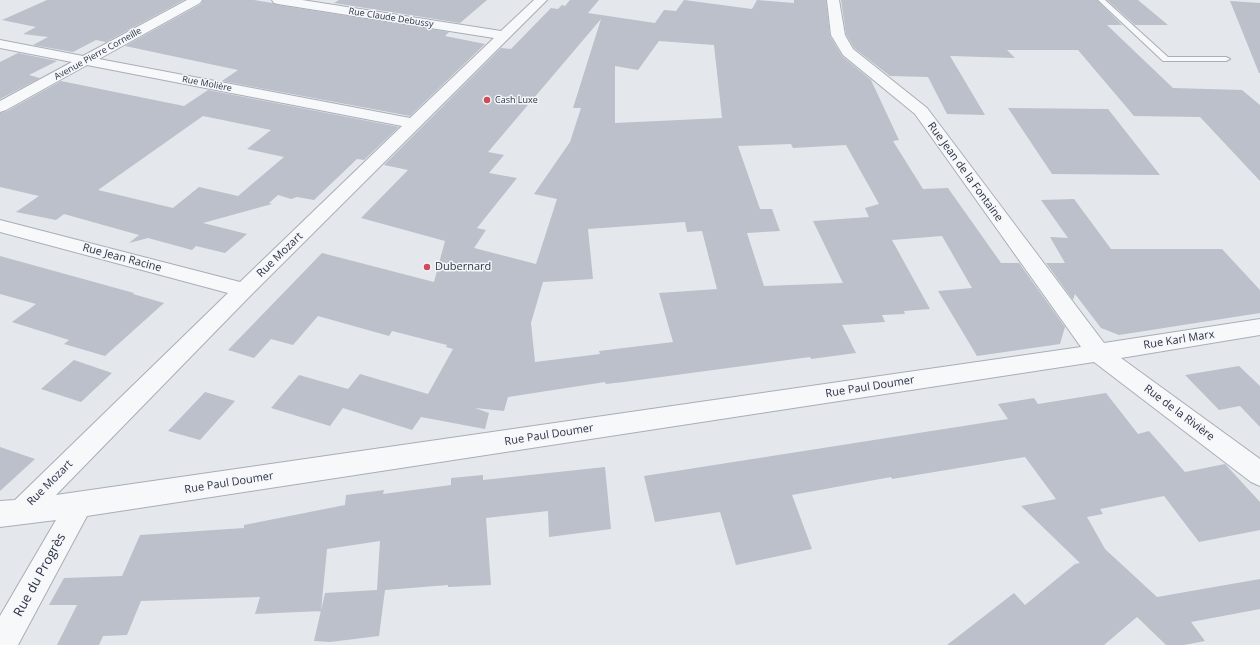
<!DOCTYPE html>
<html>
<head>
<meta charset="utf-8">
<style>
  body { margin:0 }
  canvas { display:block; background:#e4e7ec }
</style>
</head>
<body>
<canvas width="1260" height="645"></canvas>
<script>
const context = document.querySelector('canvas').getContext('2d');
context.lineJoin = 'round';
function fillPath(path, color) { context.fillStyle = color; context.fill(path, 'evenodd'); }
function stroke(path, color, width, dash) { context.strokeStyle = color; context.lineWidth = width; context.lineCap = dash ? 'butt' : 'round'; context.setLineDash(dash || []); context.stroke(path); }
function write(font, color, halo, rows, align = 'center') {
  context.font = font + ' "Open Sans",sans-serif'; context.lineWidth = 3; context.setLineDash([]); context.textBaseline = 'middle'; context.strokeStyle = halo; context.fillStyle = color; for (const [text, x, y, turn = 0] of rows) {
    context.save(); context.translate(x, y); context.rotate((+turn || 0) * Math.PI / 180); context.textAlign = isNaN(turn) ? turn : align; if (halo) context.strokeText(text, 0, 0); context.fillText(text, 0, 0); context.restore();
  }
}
fillPath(new Path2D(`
  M 47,0 L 184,0 L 106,42 L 96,40 L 73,52 L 33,45 L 48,37 L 23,34 L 36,27 L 2,20 Z
  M 203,0 L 254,0 L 272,3 L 278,5 L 449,32 L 445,36 L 485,44 L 410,116 L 222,81 L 238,70 L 125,46 L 201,4 Z
  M 339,0 L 487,0 L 460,23 L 334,3 Z
  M 570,0 L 599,0 L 588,13 L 655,23 L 664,10 L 676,11 L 684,0 L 752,9 L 757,0 L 794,3 L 794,0 L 826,0 L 830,36 L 842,56 L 871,80 L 899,140 L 893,141 L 923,189 L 948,188 L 1001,263 L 1019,263 L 1065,327 L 1060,344 L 977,356 L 938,291 L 972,288 L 942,236 L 892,240 L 930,309 L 904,311 L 905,314 L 882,315 L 885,322 L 842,325 L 856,353 L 811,359 L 810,357 L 624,382 L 606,384 L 605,382 L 508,397 L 504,411 L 475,408 L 489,413 L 485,429 L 421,417 L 412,430 L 343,408 L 330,426 L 271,408 L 299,375 L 348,389 L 360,374 L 428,394 L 453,349 L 446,347 L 447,345 L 392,331 L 389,336 L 318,316 L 293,345 L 271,339 L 254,358 L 228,350 L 322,253 L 434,282 L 445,241 L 361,218 L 408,170 L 384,165 L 501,48 L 511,49 L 551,8 L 558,9 L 562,5 L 565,6 ZM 601,19 L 573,108 L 581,108 L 570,142 L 534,194 L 557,199 L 536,264 L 474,248 L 486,230 L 477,228 L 517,178 L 489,173 L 504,155 L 488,152 ZM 659,41 L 714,45 L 722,118 L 615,123 L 615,66 L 638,70 ZM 791,144 L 793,148 L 846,145 L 879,204 L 865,208 L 869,217 L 813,221 L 843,283 L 764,286 L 747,233 L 780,231 L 772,209 L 760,209 L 738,146 ZM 685,222 L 687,232 L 702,231 L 717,289 L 659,293 L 673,342 L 599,351 L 600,354 L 535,362 L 531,323 L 543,282 L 593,279 L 588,229 Z
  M 841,0 L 1097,0 L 1122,25 L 1107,25 L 1173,88 L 1242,90 L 1260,105 L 1260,181 L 1200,117 L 1134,116 L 1078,50 L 1007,50 L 1015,58 L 950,56 L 985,115 L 947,114 L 928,77 L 890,76 L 854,48 L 846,34 Z
  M 1107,0 L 1138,0 L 1168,25 L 1135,25 Z
  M 1230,1 L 1260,3 L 1260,73 L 1259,73 Z
  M 18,53 L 57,61 L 29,75 L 40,78 L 0,99 L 0,62 Z
  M 61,81 L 184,106 L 208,90 L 399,127 L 364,160 L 357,159 L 314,200 L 297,197 L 291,199 L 278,195 L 269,203 L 272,204 L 203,223 L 247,234 L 225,253 L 196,246 L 192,250 L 148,238 L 129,243 L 139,235 L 64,214 L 56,220 L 16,212 L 39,196 L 0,187 L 0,113 L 7,111 ZM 203,116 L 271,130 L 247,149 L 284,157 L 238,196 L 199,187 L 173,208 L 98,190 Z
  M 1008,108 L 1108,109 L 1160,175 L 1052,174 Z
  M 1074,199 L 1111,249 L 1222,249 L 1260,290 L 1260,313 L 1119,335 L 1101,328 L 1075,294 L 1073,300 L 1046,263 L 1065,263 L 1050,237 L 1068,238 L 1041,200 Z
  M 0,256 L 134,293 L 133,294 L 164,303 L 105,356 L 64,344 L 69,340 L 12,322 L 36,304 L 0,294 Z
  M 74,360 L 112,373 L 81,402 L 41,389 Z
  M 1239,366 L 1260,386 L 1260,427 L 1240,406 L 1219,410 L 1185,375 Z
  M 205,392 L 235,401 L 200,440 L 168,431 Z
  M 1106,393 L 1138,434 L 1149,431 L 1185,472 L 1225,464 L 1260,502 L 1260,530 L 1199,542 L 1164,496 L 1100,509 L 1103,514 L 1087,517 L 1105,549 L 1157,597 L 1260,579 L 1260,609 L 1191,622 L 1205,641 L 1184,645 L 1166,645 L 1137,617 L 1104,645 L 947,645 L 1014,593 L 1025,605 L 1075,564 L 1080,563 L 1021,506 L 1056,499 L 1025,457 L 892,479 L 891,477 L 792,495 L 812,549 L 736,565 L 720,512 L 655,522 L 644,476 L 1008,419 L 998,404 L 1034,398 L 1038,404 Z
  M 0,447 L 35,459 L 0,491 Z
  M 605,467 L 611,529 L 549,537 L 548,511 L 486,518 L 491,585 L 448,587 L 448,585 L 385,590 L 379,636 L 330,642 L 314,641 L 325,593 L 377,590 L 380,541 L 327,549 L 321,611 L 255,614 L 260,597 L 141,601 L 127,635 L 103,636 L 99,645 L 57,645 L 77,605 L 49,605 L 64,578 L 122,576 L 140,535 L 244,528 L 244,525 L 345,505 L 346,495 L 384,490 L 383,494 L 451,485 L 451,478 L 483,475 L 483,480 Z`), '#bbc0ca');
const service = new Path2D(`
  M 1098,0 L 1105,0 L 1168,57 L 1226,57 L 1230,59 L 1226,61 L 1163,61 Z`);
const minor = new Path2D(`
  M 187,0 L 202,0 L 200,3 L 99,59 L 410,118 L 494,38 L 278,4 L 274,3 L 272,0 L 302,0 L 501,31 L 534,0 L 547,0 L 251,295 L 56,495 L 1081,347 L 915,114 L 843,55 L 831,35 L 827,0 L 839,0 L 845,35 L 853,49 L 927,108 L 1104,343 L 1260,319 L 1260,335 L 1121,358 L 1260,459 L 1260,486 L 1251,482 L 1094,362 L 87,516 L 18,645 L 0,645 L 0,616 L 56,520 L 0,527 L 0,501 L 15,500 L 228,293 L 0,232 L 0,220 L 240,282 L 402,126 L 87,65 L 6,110 L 0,112 L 0,101 L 72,62 L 0,48 L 0,40 L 83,56 Z`);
stroke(service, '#a9aeb7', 2);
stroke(minor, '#a9aeb7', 2);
fillPath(service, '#f7f8fa');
fillPath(minor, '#f7f8fa');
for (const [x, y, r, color] of [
  [487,100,4,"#d1495b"],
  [427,267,4,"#d1495b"]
]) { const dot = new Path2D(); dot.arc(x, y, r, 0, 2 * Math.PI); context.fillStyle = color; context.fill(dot); stroke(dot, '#f4f6f9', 1.5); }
write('9px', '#2b3445', '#f4f6f9', [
  ["Rue Claude Debussy",391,18,9],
  ["Avenue Pierre Corneille",98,54,-29],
  ["Rue Molière",207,84,11]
]);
write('9px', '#2b3445', '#f4f6f9', [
  ["Cash Luxe",495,100]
], 'left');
write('11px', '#2b3445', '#f4f6f9', [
  ["Rue Jean de la Fontaine",965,172,54],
  ["Rue Mozart",280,255,-44],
  ["Rue Jean Racine",122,258,15],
  ["Rue Karl Marx",1179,340,-9],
  ["Rue Paul Doumer",870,387,-9],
  ["Rue de la Rivière",1179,413,37],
  ["Rue Paul Doumer",549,435,-9],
  ["Rue Mozart",50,483,-45],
  ["Rue Paul Doumer",229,483,-9]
]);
write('11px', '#2b3445', '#f4f6f9', [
  ["Dubernard",435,267]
], 'left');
write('13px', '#2b3445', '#f4f6f9', [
  ["Rue du Progrès",40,575,-61]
]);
</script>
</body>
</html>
